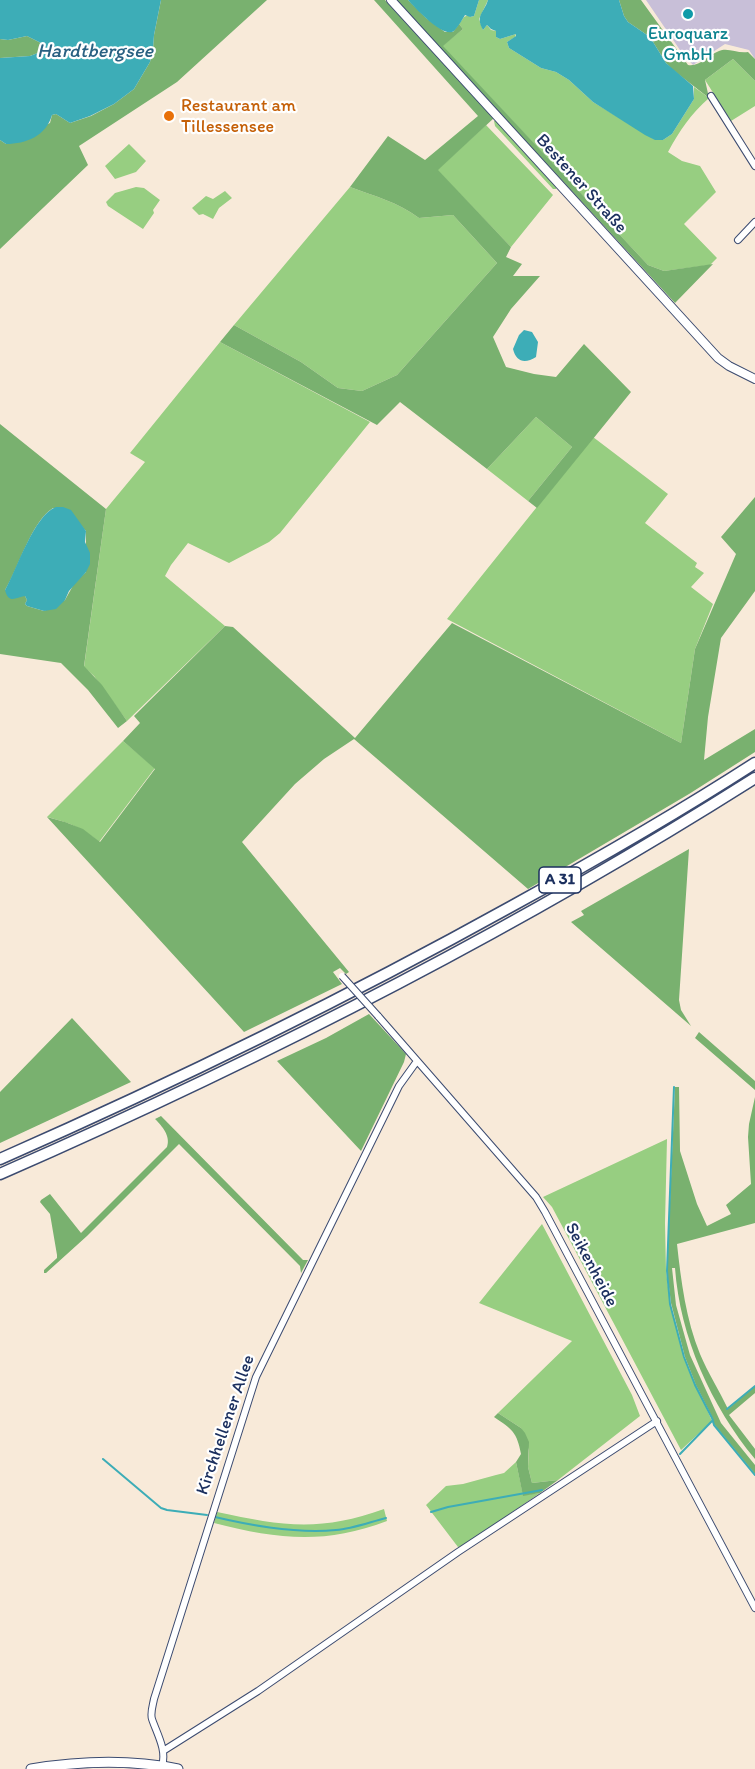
<!DOCTYPE html>
<html>
<head>
<meta charset="utf-8">
<style>
  body { margin:0 }
  canvas { display:block; background:#f8ead9 }
</style>
</head>
<body>
<canvas width="755" height="1769"></canvas>
<script>
const context = document.querySelector('canvas').getContext('2d');
context.lineJoin = 'round';
function fillPath(path, color) { context.fillStyle = color; context.fill(path, 'evenodd'); }
function stroke(path, color, width, dash) { context.strokeStyle = color; context.lineWidth = width; context.lineCap = dash ? 'butt' : 'round'; context.setLineDash(dash || []); context.stroke(path); }
function write(font, color, halo, rows, align = 'center') {
  context.font = font + ' Itim,sans-serif'; context.lineWidth = 4.5; context.setLineDash([]); context.textBaseline = 'middle'; context.strokeStyle = halo; context.fillStyle = color; for (const [text, x, y, turn = 0] of rows) {
    context.save(); context.translate(x, y); context.rotate((+turn || 0) * Math.PI / 180); context.textAlign = isNaN(turn) ? turn : align; if (halo) context.strokeText(text, 0, 0); context.fillText(text, 0, 0); context.restore();
  }
}
fillPath(new Path2D(`
  M 646,0 L 755,0 L 755,59 L 749,50 L 725,44 L 693,65 L 682,53 Z`), '#c8bfd8');
fillPath(new Path2D(`
  M 479,0 L 488,0 L 479,19 L 483,30 L 487,25 L 491,30 L 496,31 L 496,37 L 500,39 L 516,34 L 515,37 L 507,42 L 509,48 L 541,68 L 556,72 L 569,80 L 593,102 L 654,139 L 663,140 L 672,134 L 694,99 L 694,87 L 709,98 C 690,115 680,130 668,152 L 682,161 L 700,166 L 716,192 L 684,224 L 717,258 L 710,265 L 664,271 L 648,265 L 442,46 L 463,29 L 459,24 L 464,17 L 468,15 L 470,17 L 474,16 Z
  M 733,59 L 755,81 L 755,106 L 731,121 L 705,80 Z
  M 494,121 L 496,121 L 557,187 L 556,189 L 553,189 L 495,126 Z
  M 486,125 L 553,195 L 511,247 L 437,170 Z
  M 129,144 L 146,161 L 136,172 L 115,179 L 105,166 Z
  M 136,187 L 144,188 L 160,200 L 153,210 L 154,213 L 143,229 L 108,206 L 106,202 L 115,193 Z
  M 350,187 C 374,196 398,202 419,218 L 453,215 L 497,263 L 397,375 L 362,391 L 338,388 L 301,362 L 234,325 Z
  M 225,191 L 232,198 L 219,208 L 213,219 L 203,214 L 199,215 L 192,208 L 206,196 L 213,199 Z
  M 220,342 L 370,422 L 280,533 L 269,542 L 229,563 L 188,543 L 171,565 L 165,576 L 225,626 L 127,721 L 94,676 L 84,667 L 106,509 L 145,462 L 130,453 Z
  M 536,417 L 572,447 L 528,501 L 487,469 Z
  M 593,437 L 668,494 L 645,523 L 697,563 L 695,567 L 704,573 L 691,587 L 713,604 L 695,649 L 681,743 L 447,619 Z
  M 123,741 L 155,768 L 99,842 C 81,827 70,823 47,817 Z
  M 667,1139 L 665,1223 L 666,1271 L 670,1304 L 684,1357 L 712,1421 L 681,1450 L 552,1207 L 543,1197 Z
  M 542,1224 L 632,1395 L 640,1416 L 558,1480 L 532,1483 L 528,1467 L 529,1450 L 521,1428 L 498,1413 L 572,1341 L 479,1303 Z
  M 516,1462 L 523,1495 L 540,1493 L 463,1546 L 458,1547 L 426,1505 L 446,1486 L 463,1484 L 496,1475 L 504,1473 Z
  M 384,1509 L 387,1521 C 324,1545 277,1539 214,1523 L 217,1512 C 281,1526 321,1532 384,1509 Z`), '#97ce81');
fillPath(new Path2D(`
  M 161,0 L 267,0 L 177,82 L 79,146 L 88,165 L 0,249 L 0,140 L 6,144 L 50,123 L 52,115 L 56,114 L 70,123 L 91,116 L 114,104 L 134,89 L 150,62 L 153,49 L 154,35 Z
  M 374,0 L 385,0 L 494,118 L 438,170 L 511,247 L 506,257 L 522,264 L 513,276 L 540,276 L 511,309 L 493,337 L 506,367 L 534,374 L 556,377 L 584,344 L 631,392 L 537,508 L 528,501 L 572,447 L 536,417 L 487,469 L 400,402 L 377,425 L 220,342 L 234,325 L 301,362 L 338,388 L 362,391 L 397,375 L 497,263 L 453,215 L 419,218 C 398,202 374,196 350,187 L 388,136 L 425,160 L 478,116 Z
  M 396,0 L 408,0 L 426,18 L 445,32 L 453,32 L 459,24 L 463,29 L 443,46 L 648,265 L 664,271 L 713,264 L 675,303 Z
  M 619,0 L 641,0 L 688,65 C 700,67 708,55 719,51 C 728,47 738,54 748,52 L 755,59 L 755,81 L 733,59 L 705,80 L 709,98 L 673,70 L 666,63 L 650,37 L 628,22 L 624,16 Z
  M 27,36 L 41,43 L 43,51 L 30,56 L 0,58 L 0,39 L 8,40 Z
  M 0,424 L 106,509 L 84,666 L 102,685 L 127,721 L 118,728 L 88,690 L 61,663 L 0,654 ZM 53,508 L 78,522 L 86,531 L 86,572 L 75,582 L 65,600 L 44,611 L 27,606 L 25,604 L 27,600 L 25,596 L 21,596 L 5,590 C 19,567 31,522 53,508 Z
  M 755,497 L 755,591 L 721,638 L 708,717 L 704,760 L 755,729 L 755,752 L 689,794 L 528,889 L 354,739 L 324,759 L 295,784 L 242,842 L 349,972 L 346,974 L 340,968 L 333,972 L 342,984 L 244,1032 L 47,817 L 65,822 L 83,829 L 100,842 L 155,769 L 123,741 L 140,723 L 134,716 L 225,626 L 233,627 L 355,738 L 452,623 L 681,743 L 695,649 L 736,554 L 721,537 Z
  M 689,849 L 679,1000 L 681,1010 L 691,1026 L 571,922 L 584,915 L 581,911 Z
  M 369,1014 L 406,1054 L 404,1062 L 361,1151 L 277,1061 L 326,1038 Z
  M 72,1018 L 131,1082 L 0,1143 L 0,1092 Z
  M 699,1032 L 755,1081 L 755,1090 L 695,1038 Z
  M 675,1087 L 679,1087 L 680,1151 L 697,1204 L 707,1226 L 731,1214 L 726,1205 L 751,1184 L 748,1137 L 749,1124 L 755,1097 L 755,1223 L 677,1244 C 681,1281 686,1320 700,1354 C 708,1373 719,1390 728,1409 L 755,1386 L 755,1393 L 729,1415 L 755,1449 L 755,1459 C 711,1406 680,1337 675,1268 L 672,1268 L 676,1305 L 690,1355 L 721,1423 L 755,1465 L 755,1474 L 714,1424 L 712,1417 L 696,1385 L 685,1357 L 671,1303 L 667,1271 Z
  M 161,1116 L 303,1260 L 308,1260 L 301,1273 L 300,1266 L 179,1144 L 87,1236 L 46,1273 L 44,1273 L 44,1270 L 57,1258 L 57,1255 L 50,1214 L 40,1202 L 41,1200 L 50,1194 L 81,1233 L 167,1147 C 171,1136 162,1126 155,1119 Z
  M 498,1413 L 521,1428 L 525,1433 L 529,1442 L 528,1467 L 532,1483 L 558,1480 L 540,1493 L 523,1496 L 516,1462 L 521,1454 C 517,1432 512,1429 494,1417 Z`), '#79b16f');
fillPath(new Path2D(`
  M 0,0 L 161,0 L 154,35 L 153,49 L 150,62 L 134,89 L 114,104 L 90,116 L 70,123 L 56,114 L 52,115 C 46,136 26,144 6,144 L 0,140 L 0,58 L 30,56 L 43,51 L 41,43 L 27,36 L 8,40 L 0,39 Z
  M 408,0 L 479,0 L 474,16 L 470,17 L 465,15 C 462,20 458,27 454,31 C 444,39 415,8 408,0 Z
  M 488,0 L 619,0 L 624,16 L 628,22 L 650,37 L 666,63 L 693,86 L 694,99 L 672,134 L 663,140 L 655,140 L 645,135 L 593,102 L 569,80 L 556,72 L 541,68 L 509,48 L 507,42 L 516,36 L 516,34 L 500,39 L 496,37 L 496,31 L 491,29 L 487,25 L 483,30 C 475,15 484,13 488,0 Z
  M 524,330 L 532,332 L 538,342 L 536,357 C 525,364 516,362 513,349 L 519,335 Z
  M 56,507 L 63,507 L 71,510 L 86,531 L 85,542 L 90,553 L 90,564 L 86,572 L 69,591 L 65,600 L 56,609 L 44,611 L 27,606 L 25,604 L 27,600 L 25,596 C 16,597 9,605 5,590 C 17,569 34,515 56,507 Z`), '#3dadb7');
stroke(new Path2D(`
  M 674,1087 L 667,1271 L 670,1304 L 684,1357 L 695,1385 L 712,1418 L 714,1425 L 755,1475
  M 727,1409 L 755,1386
  M 680,1454 L 713,1420
  M 103,1459 L 161,1508 L 167,1510 L 207,1515
  M 431,1512 L 448,1507 L 542,1490
  M 215,1517 C 253,1526 296,1534 336,1530 C 352,1529 370,1522 386,1518`), '#3dadb7', 2);
const street = new Path2D(`
  M 711,96 L 755,166
  M 738,240 L 755,222
  M 378,1016 L 536,1197 L 545,1212 L 755,1608
  M 163,1751 L 258,1691 L 458,1552 L 657,1421
  M 162,1766 C 167,1750 157,1734 152,1719 C 150,1713 153,1705 154,1699 L 256,1377 L 399,1086 L 417,1061`);
const secondary = new Path2D(`
  M 391,0 L 718,358 L 729,366 L 755,379`);
const primary = new Path2D(`
  M 31,1769 C 80,1761 129,1759 178,1769`);
const highway = new Path2D(`
  M 0,1159 C 175,1082 346,998 512,906 C 594,861 676,814 755,763
  M 0,1174 C 260,1060 515,930 755,778`);
stroke(street, '#3c4b70', 8);
stroke(secondary, '#3c4b70', 10);
stroke(primary, '#3c4b70', 11);
stroke(highway, '#3c4b70', 13);
stroke(street, '#fff', 6);
stroke(secondary, '#fff', 8);
stroke(primary, '#fff', 9);
stroke(highway, '#fff', 10);
const streetBridge = new Path2D(`
  M 342,976 L 378,1016`);
stroke(streetBridge, '#3c4b70', 8, []);
stroke(streetBridge, '#fff', 6);
for (const [x, y, r, color] of [
  [688,14,6,"#0f9aa8"],
  [169,116,6,"#e8710a"]
]) { const dot = new Path2D(); dot.arc(x, y, r, 0, 2 * Math.PI); context.fillStyle = color; context.fill(dot); stroke(dot, '#fff', 2); }
for (const [x, y, w] of [
  [560,880,42]
]) { const box = new Path2D(); box.roundRect(x - w / 2, y - 13, w, 26, 4.5); context.fillStyle = '#fff'; context.fill(box); stroke(box, '#1b2f5e', 1.5); }
write('bold 16px', '#1b2f5e', null, [
  ["A 31",560,880]
]);
write('18px', '#0d838f', '#fff', [
  ["Euroquarz",688,34],
  ["GmbH",688,55]
]);
write('18px', '#c56008', '#fff', [
  ["Restaurant am",181,106],
  ["Tillessensee",181,127]
], 'left');
write('18px', '#1b2f5e', '#fff', [
  ["Bestener Straße",581,184,48],
  ["Seikenheide",591,1265,62],
  ["Kirchhellener Allee",226,1425,-71]
]);
write('italic 20px', '#296182', '#fff', [
  ["Hardtbergsee",95,52]
]);
</script>
</body>
</html>
